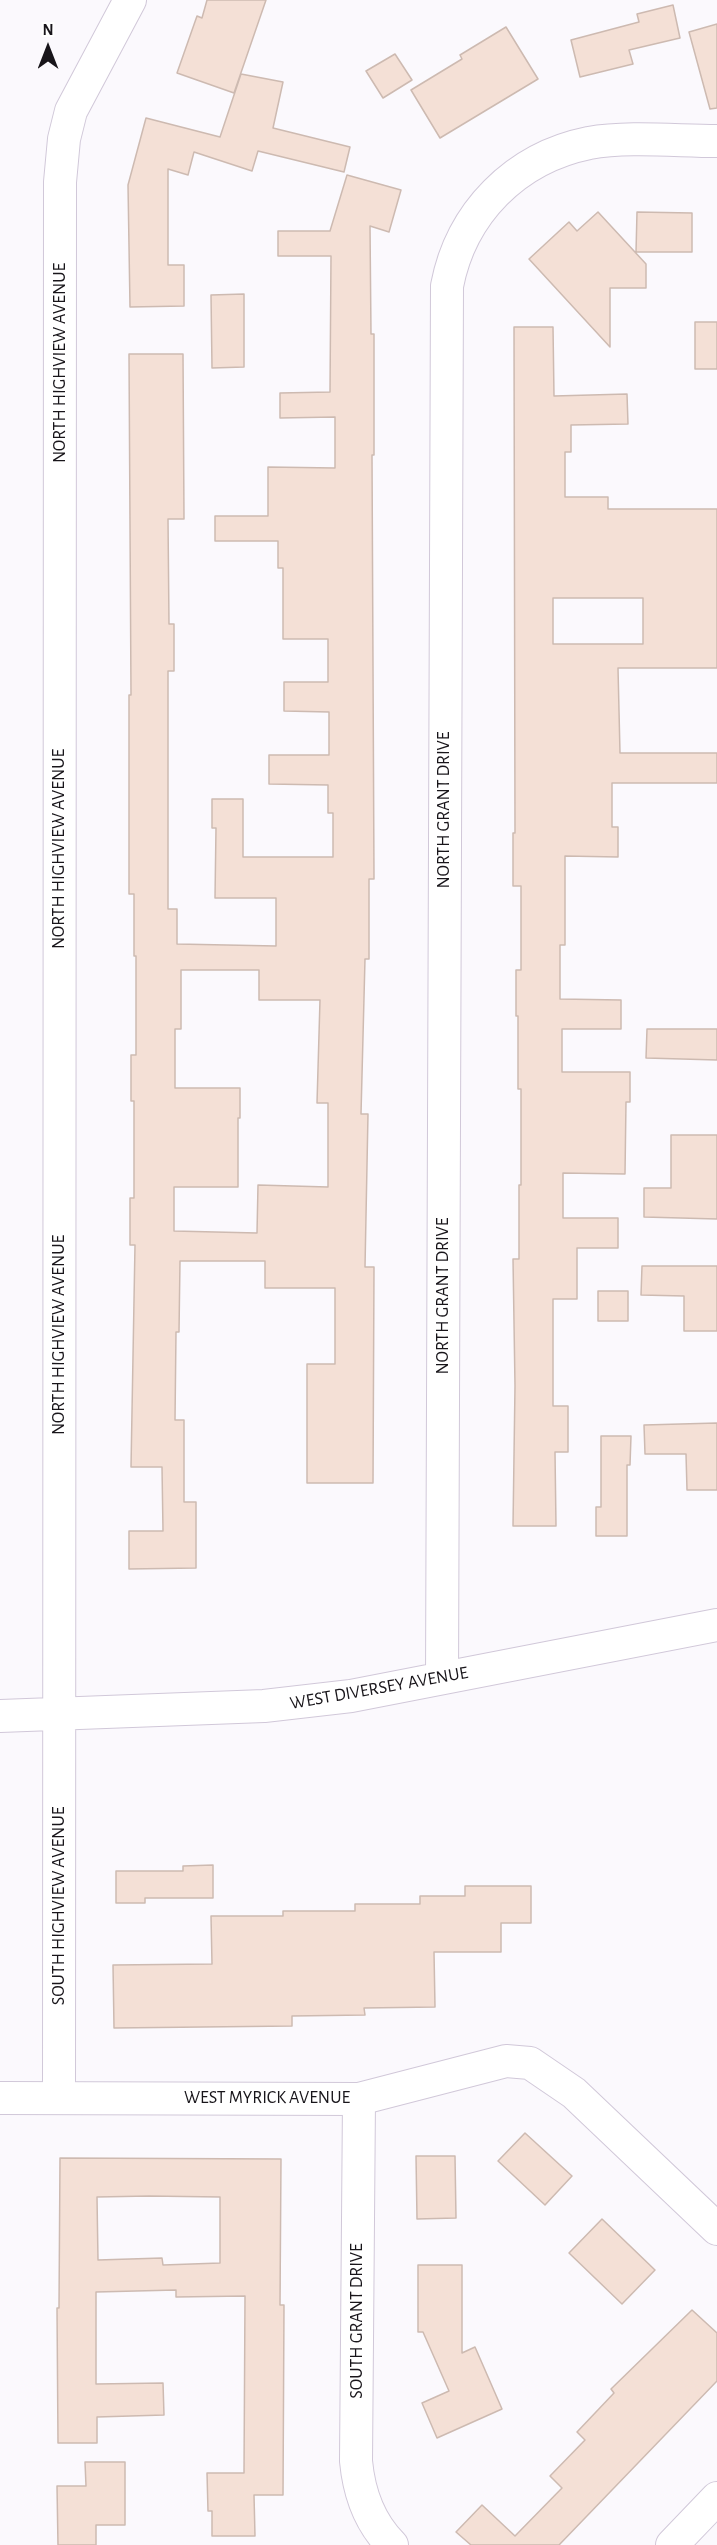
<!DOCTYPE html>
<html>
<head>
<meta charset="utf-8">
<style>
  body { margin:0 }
  #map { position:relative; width:717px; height:2545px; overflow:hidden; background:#fbf9fd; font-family:"Alegreya Sans",sans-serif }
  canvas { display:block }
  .north { position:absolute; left:18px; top:18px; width:60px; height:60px; -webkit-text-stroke:4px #fff; paint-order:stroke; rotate:0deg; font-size:16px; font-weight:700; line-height:24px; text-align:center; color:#18151a }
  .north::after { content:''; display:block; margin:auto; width:21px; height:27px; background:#18151a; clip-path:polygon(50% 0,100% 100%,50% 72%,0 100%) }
</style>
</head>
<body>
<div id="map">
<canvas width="717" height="2545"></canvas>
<div class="north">N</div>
</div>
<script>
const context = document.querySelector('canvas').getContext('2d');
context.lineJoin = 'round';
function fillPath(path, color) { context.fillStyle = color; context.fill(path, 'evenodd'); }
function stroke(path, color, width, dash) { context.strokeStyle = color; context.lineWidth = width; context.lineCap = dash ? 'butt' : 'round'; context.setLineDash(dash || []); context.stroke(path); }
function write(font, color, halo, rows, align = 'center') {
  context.font = font + ' "Alegreya Sans",sans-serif'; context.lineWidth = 5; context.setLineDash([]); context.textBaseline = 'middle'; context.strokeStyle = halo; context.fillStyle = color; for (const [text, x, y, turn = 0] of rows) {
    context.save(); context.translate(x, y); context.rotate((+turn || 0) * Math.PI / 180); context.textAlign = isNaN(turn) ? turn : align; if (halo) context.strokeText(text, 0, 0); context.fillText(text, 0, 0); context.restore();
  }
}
const building = new Path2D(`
  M 207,0 L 266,0 L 234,93 L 177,73 L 197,16 L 202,18 Z
  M 673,5 L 680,38 L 629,50 L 633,64 L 580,77 L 571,40 L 639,22 L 637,14 Z
  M 717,24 L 717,108 L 710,109 L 689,32 Z
  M 506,27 L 538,79 L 440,138 L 411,90 L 462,59 L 460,55 Z
  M 395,54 L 412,80 L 383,98 L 366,71 Z
  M 241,74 L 283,82 L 273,128 L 350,147 L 344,172 L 258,151 L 252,171 L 194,152 L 188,175 L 168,169 L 168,265 L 184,265 L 184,306 L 130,307 L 128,185 L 146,118 L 220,137 Z
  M 347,175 L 401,190 L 389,232 L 370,226 L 371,334 L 374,334 L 374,455 L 372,455 L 374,879 L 369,879 L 369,959 L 365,959 L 361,1114 L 368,1114 L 365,1267 L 374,1267 L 373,1483 L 307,1483 L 307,1364 L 335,1364 L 335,1288 L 265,1288 L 265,1261 L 180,1261 L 179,1332 L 176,1332 L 175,1420 L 184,1420 L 184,1502 L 196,1502 L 196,1568 L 129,1569 L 129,1531 L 163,1531 L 162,1467 L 131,1467 L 135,1245 L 130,1245 L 130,1198 L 134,1198 L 134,1101 L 131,1101 L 131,1055 L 136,1055 L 136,956 L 134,956 L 134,894 L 129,894 L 129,695 L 131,695 L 129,354 L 183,354 L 184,519 L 168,519 L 169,624 L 174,624 L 174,671 L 168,671 L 168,909 L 177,909 L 177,944 L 276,946 L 276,898 L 215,898 L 216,828 L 212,828 L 212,799 L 243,799 L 243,857 L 333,857 L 333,813 L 328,813 L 328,785 L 269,784 L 269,755 L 329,755 L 329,712 L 284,711 L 284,682 L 328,682 L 328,639 L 283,639 L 283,568 L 278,568 L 278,541 L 215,541 L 215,516 L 268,516 L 268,467 L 335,468 L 335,417 L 280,418 L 280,393 L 330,392 L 331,256 L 278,256 L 278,231 L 330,231 ZM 181,970 L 259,970 L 259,1000 L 320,1000 L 317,1103 L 328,1103 L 328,1187 L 258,1185 L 257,1233 L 174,1231 L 174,1187 L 238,1187 L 238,1118 L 240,1118 L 240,1088 L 175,1088 L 175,1029 L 181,1029 Z
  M 598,212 L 646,264 L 646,288 L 610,288 L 610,347 L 529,259 L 569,222 L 577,231 Z
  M 637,212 L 692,213 L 692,252 L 636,252 Z
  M 244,294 L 244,367 L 212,368 L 211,295 Z
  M 695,322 L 717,322 L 717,369 L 695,369 Z
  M 514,327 L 553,327 L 554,396 L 627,394 L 628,424 L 571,425 L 571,452 L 565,452 L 565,497 L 608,497 L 608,509 L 717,509 L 717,668 L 618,668 L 620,753 L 717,753 L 717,783 L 612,783 L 612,827 L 618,827 L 618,857 L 565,856 L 565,945 L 560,945 L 560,999 L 621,1000 L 621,1029 L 562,1029 L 562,1072 L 630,1072 L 630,1102 L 626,1102 L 625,1174 L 563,1173 L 563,1218 L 618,1218 L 618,1248 L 577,1248 L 577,1299 L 553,1299 L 553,1406 L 568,1406 L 568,1452 L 555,1452 L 556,1526 L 513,1526 L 515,1386 L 513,1259 L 519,1259 L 519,1185 L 521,1185 L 521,1089 L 518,1089 L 518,1016 L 516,1016 L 516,970 L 521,970 L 521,886 L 513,886 L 513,833 L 515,833 ZM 553,598 L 643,598 L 643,644 L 553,644 Z
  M 647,1029 L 717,1029 L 717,1060 L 646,1058 Z
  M 671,1135 L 717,1135 L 717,1219 L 644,1217 L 644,1188 L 671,1188 Z
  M 642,1266 L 717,1266 L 717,1331 L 684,1331 L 684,1296 L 641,1295 Z
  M 598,1291 L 628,1291 L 628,1321 L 598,1321 Z
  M 717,1423 L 717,1490 L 687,1490 L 686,1454 L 645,1454 L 644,1425 Z
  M 601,1436 L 631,1436 L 630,1465 L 627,1465 L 627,1536 L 596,1536 L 596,1507 L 601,1507 Z
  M 213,1865 L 213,1898 L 145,1898 L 145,1903 L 116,1903 L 116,1871 L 183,1871 L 183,1866 Z
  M 465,1886 L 531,1886 L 531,1923 L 501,1923 L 501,1952 L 434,1952 L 435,2007 L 364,2008 L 365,2015 L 292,2016 L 292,2026 L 114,2028 L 113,1965 L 212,1964 L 211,1916 L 283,1916 L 283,1911 L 355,1911 L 355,1904 L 420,1904 L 420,1896 L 465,1896 Z
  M 525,2133 L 572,2176 L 545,2205 L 498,2161 Z
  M 416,2156 L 455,2156 L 456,2218 L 417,2219 Z
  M 60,2158 L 281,2159 L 280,2305 L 284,2305 L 283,2495 L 254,2495 L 255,2536 L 212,2536 L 212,2511 L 208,2511 L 207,2473 L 244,2473 L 245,2296 L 176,2297 L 176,2290 L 96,2292 L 96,2384 L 163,2383 L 164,2415 L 97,2417 L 97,2443 L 58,2443 L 57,2308 L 59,2308 ZM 149,2196 L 220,2197 L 220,2263 L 163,2265 L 162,2258 L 98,2260 L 97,2197 Z
  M 602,2219 L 655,2270 L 622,2304 L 569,2253 Z
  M 418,2265 L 462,2265 L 462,2353 L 475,2347 L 502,2409 L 437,2438 L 422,2403 L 449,2391 L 423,2332 L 418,2332 Z
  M 692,2310 L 717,2333 L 717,2381 L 559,2545 L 471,2545 L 456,2532 L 482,2505 L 515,2536 L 562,2488 L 550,2476 L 585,2440 L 577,2432 L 614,2393 L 611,2389 Z
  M 85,2462 L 125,2462 L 125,2525 L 96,2525 L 96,2545 L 58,2545 L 57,2486 L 86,2486 Z`);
fillPath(building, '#f4e0d6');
stroke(building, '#cdbab1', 1.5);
const street = new Path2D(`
  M 442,1678 L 447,286 C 461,213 515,158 589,143 C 628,136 677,141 717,141
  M 0,1716 L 264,1706 L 351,1696 L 717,1625
  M 59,2097 L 60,182 L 64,139 L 71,111 L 130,0
  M 0,2098 L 359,2099 L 506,2061 L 530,2063 L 574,2093 L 717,2229
  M 359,2099 L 356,2461 C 359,2493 369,2522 392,2545
  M 672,2545 L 717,2498`);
stroke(street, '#d1c8d9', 34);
stroke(street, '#fff', 32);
write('18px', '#18151a', '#fff', [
  ["NORTH HIGHVIEW AVENUE",60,363,-90],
  ["NORTH GRANT DRIVE",444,810,-90],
  ["NORTH HIGHVIEW AVENUE",59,849,-90],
  ["NORTH GRANT DRIVE",443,1296,-90],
  ["NORTH HIGHVIEW AVENUE",59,1335,-90],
  ["WEST DIVERSEY AVENUE",379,1688,-10],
  ["SOUTH HIGHVIEW AVENUE",59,1906,-90],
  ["WEST MYRICK AVENUE",267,2098],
  ["SOUTH GRANT DRIVE",357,2321,-90]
]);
</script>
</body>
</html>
